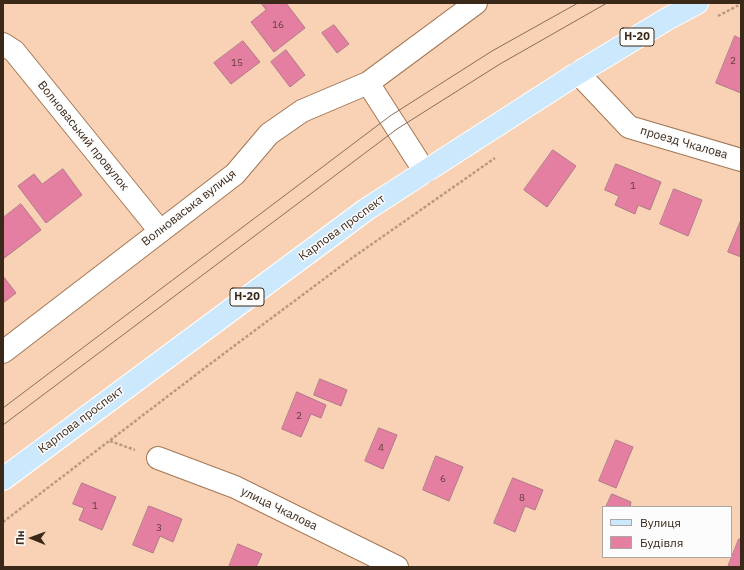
<!DOCTYPE html>
<html>
<head>
<meta charset="utf-8">
<style>
  body { margin:0 }
  #map { position:relative; width:744px; height:570px; overflow:hidden; background:#f9d2b5; font-family:"IBM Plex Sans",sans-serif }
  canvas { display:block }
  .frame { position:absolute; inset:0; border:4px solid #3a2819; pointer-events:none }
  .legend { position:absolute; left:602px; top:506px; width:130px; height:52px; box-sizing:border-box; background:#fcfcfc; border:1px solid #aea7a1; margin:0; padding:5px 7px; list-style:none; font-size:12px; color:#3a2819 }
  .legend li { display:flex; align-items:center; gap:8px; height:20px }
  .legend b { width:20px; border:1px solid #aea7a1 }
  .north { position:absolute; left:12px; top:518px; width:40px; height:40px; -webkit-text-stroke:3px #fcfcfc; paint-order:stroke; rotate:271deg; font-size:11px; font-weight:700; line-height:16px; text-align:center; color:#3a2819 }
  .north::after { content:''; display:block; margin:auto; width:14px; height:18px; background:#3a2819; clip-path:polygon(50% 0,100% 100%,50% 72%,0 100%) }
</style>
</head>
<body>
<div id="map">
<canvas width="744" height="570"></canvas>
<div class="frame"></div>
<ul class="legend">
<li><b style="height:5px;background:#cbe8fd"></b>Вулиця</li>
<li><b style="height:11px;background:#e47fa1"></b>Будівля</li>
</ul>
<div class="north">Пн</div>
</div>
<script>
const context = document.querySelector('canvas').getContext('2d');
context.lineJoin = 'round';
function fillPath(path, color) { context.fillStyle = color; context.fill(path, 'evenodd'); }
function stroke(path, color, width, dash) { context.strokeStyle = color; context.lineWidth = width; context.lineCap = dash ? 'butt' : 'round'; context.setLineDash(dash || []); context.stroke(path); }
function write(font, color, halo, rows, align = 'center') {
  context.font = font + ' "IBM Plex Sans",sans-serif'; context.lineWidth = 3; context.setLineDash([]); context.textBaseline = 'middle'; context.strokeStyle = halo; context.fillStyle = color; for (const [text, x, y, turn = 0] of rows) {
    context.save(); context.translate(x, y); context.rotate((+turn || 0) * Math.PI / 180); context.textAlign = isNaN(turn) ? turn : align; if (halo) context.strokeText(text, 0, 0); context.fillText(text, 0, 0); context.restore();
  }
}
const building = new Path2D(`
  M 261,3 L 286,3 L 305,28 L 274,52 L 251,22 L 266,10 Z
  M 334,25 L 349,44 L 337,53 L 322,33 Z
  M 735,36 L 741,39 L 741,93 L 716,83 Z
  M 243,41 L 260,62 L 231,84 L 214,63 Z
  M 286,50 L 305,75 L 290,87 L 271,62 Z
  M 553,150 L 576,166 L 547,207 L 524,190 Z
  M 616,164 L 661,182 L 650,210 L 638,205 L 635,214 L 615,205 L 619,196 L 605,190 Z
  M 63,169 L 82,195 L 46,223 L 18,186 L 34,174 L 42,184 Z
  M 674,189 L 702,200 L 688,236 L 660,224 Z
  M 21,204 L 41,230 L 3,259 L 3,218 Z
  M 741,220 L 741,257 L 728,252 Z
  M 3,276 L 16,293 L 3,303 Z
  M 320,379 L 347,390 L 341,406 L 314,395 Z
  M 297,392 L 326,405 L 321,418 L 311,414 L 301,437 L 282,429 Z
  M 379,428 L 397,435 L 383,469 L 365,461 Z
  M 616,440 L 633,447 L 616,488 L 599,481 Z
  M 436,456 L 463,467 L 449,501 L 423,490 Z
  M 513,478 L 543,490 L 535,510 L 525,506 L 515,532 L 494,523 Z
  M 82,483 L 116,497 L 102,530 L 79,520 L 84,508 L 73,504 Z
  M 612,494 L 631,502 L 630,507 L 606,507 Z
  M 149,506 L 182,519 L 173,542 L 160,536 L 153,553 L 133,545 Z
  M 739,539 L 741,540 L 741,567 L 728,567 Z
  M 238,544 L 262,554 L 256,567 L 229,567 Z`);
fillPath(building, '#e47fa1');
stroke(building, '#b07889', 1);
const street = new Path2D(`
  M 3,44 L 14,51 L 160,231
  M 578,73 L 629,127 L 741,160
  M 368,83 L 425,172
  M 3,352 L 235,174 L 269,134 L 302,111 L 368,83 L 476,3
  M 158,458 L 235,487 L 397,567`);
const primary = new Path2D(`
  M 3,479 L 367,209 L 578,73 L 667,19 L 697,3`);
stroke(street, '#a37754', 24);
stroke(primary, '#fff', 24);
stroke(new Path2D(`
  M 718,16 L 741,4
  M 110,441 L 135,450
  M 3,522 L 210,364 L 352,258 L 495,158`), '#b89880', 2.5, [3, 2]);
stroke(street, '#fff', 22);
stroke(primary, '#cbe8fd', 22);
stroke(new Path2D(`
  M 3,408 L 390,116 L 492,51 L 578,3
  M 3,425 L 397,129 L 500,64 L 607,3`), '#886d59', 1);
write('10px', '#643e3b', null, [
  ["16",278,25],
  ["2",733,61],
  ["15",237,63],
  ["1",633,186],
  ["2",299,416],
  ["4",381,448],
  ["6",443,479],
  ["8",522,498],
  ["1",95,506],
  ["3",159,528]
]);
for (const [x, y, w] of [
  [637,37,34],
  [247,297,34]
]) { const box = new Path2D(); box.roundRect(x - w / 2, y - 9, w, 18, 3); context.fillStyle = '#fcfcfc'; context.fill(box); stroke(box, '#3a2819', 1); }
write('bold 11px', '#3a2819', null, [
  ["Н-20",637,37],
  ["Н-20",247,297]
]);
write('12px', '#3a2819', '#fcfcfc', [
  ["Волноваський провулок",83,136,51],
  ["проезд Чкалова",684,143,16],
  ["Волноваська вулиця",189,208,-38],
  ["Карпова проспект",342,228,-36],
  ["Карпова проспект",81,420,-37],
  ["улица Чкалова",279,509,26]
]);
</script>
</body>
</html>
